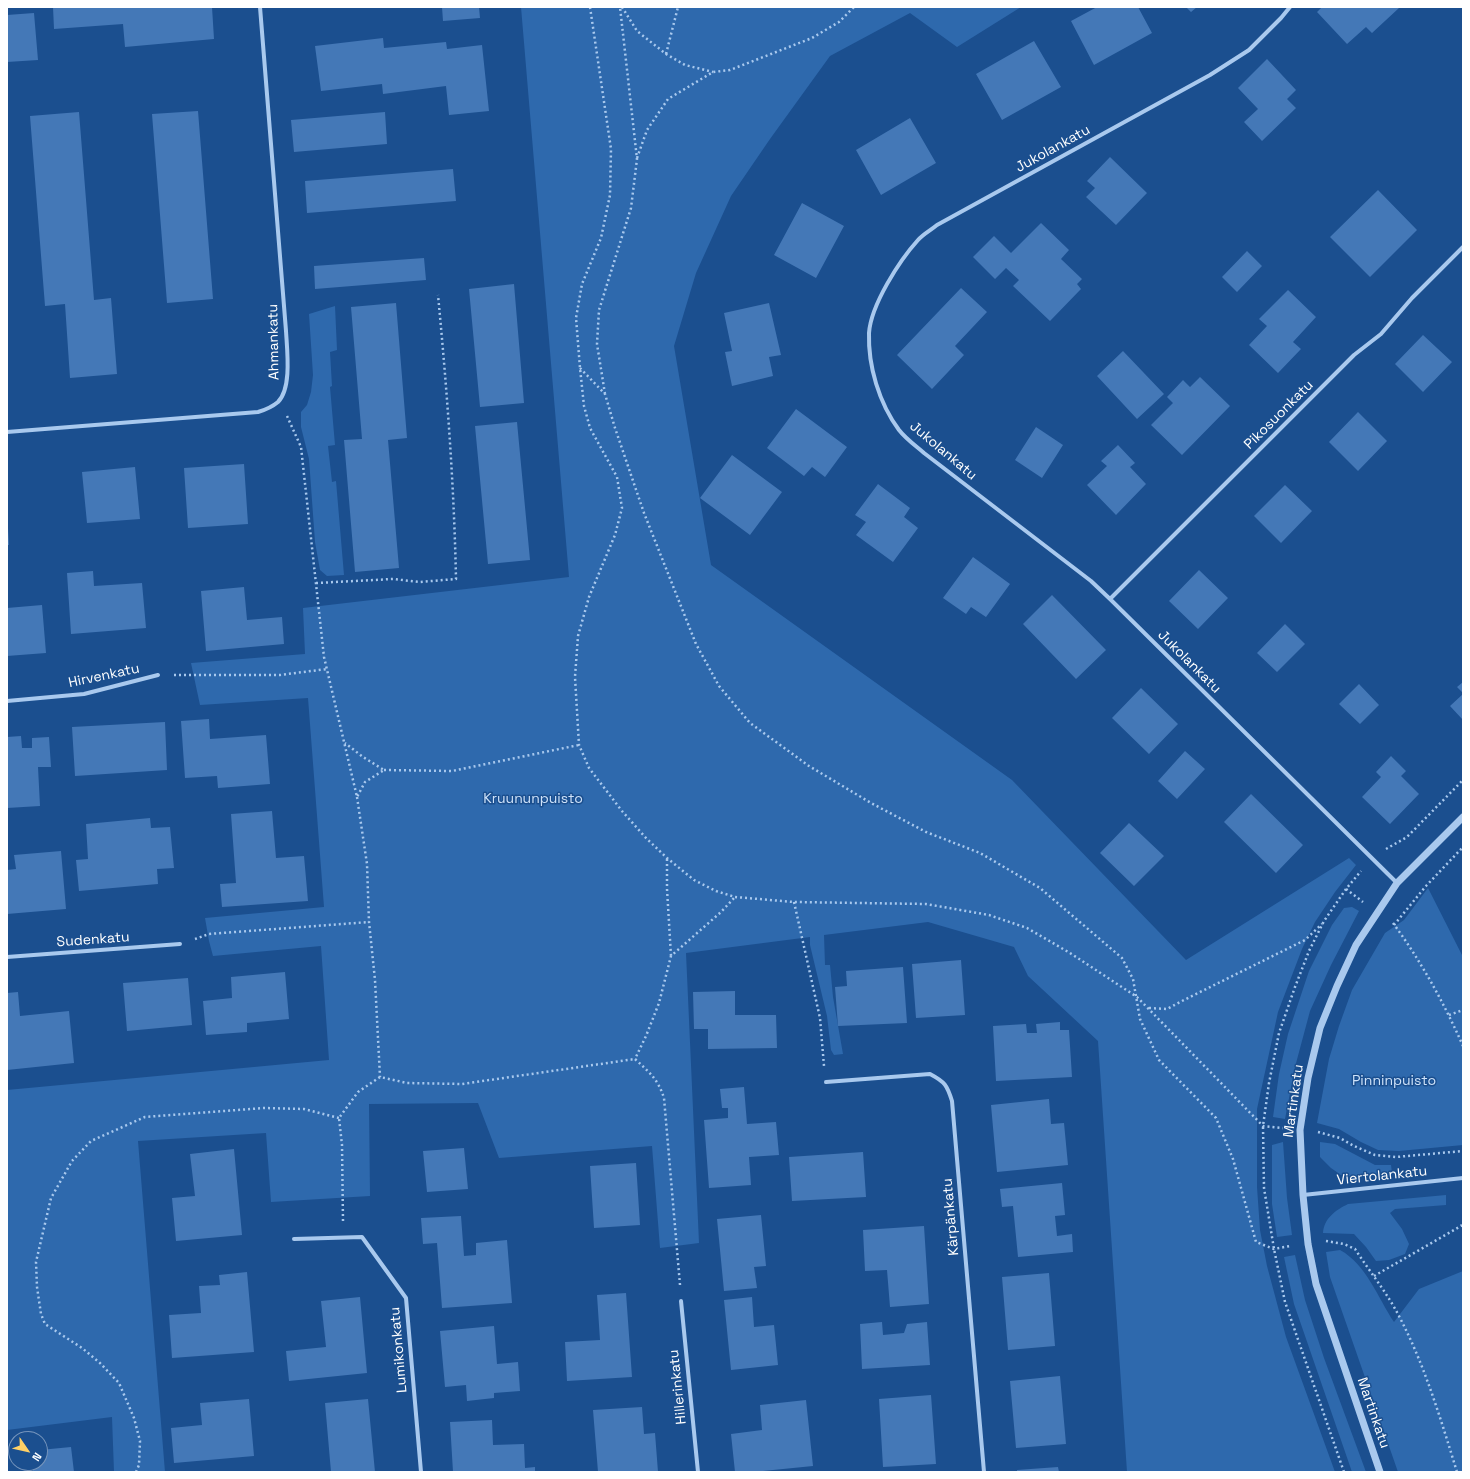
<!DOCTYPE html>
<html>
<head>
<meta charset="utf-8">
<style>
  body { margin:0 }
  #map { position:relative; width:1470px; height:1479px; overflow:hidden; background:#1b4f8f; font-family:"Space Grotesk",sans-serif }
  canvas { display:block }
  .frame { position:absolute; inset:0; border:8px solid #fff; pointer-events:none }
  .north { position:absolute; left:8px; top:1431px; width:40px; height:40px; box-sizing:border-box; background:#1b4f8f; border:1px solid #7695bc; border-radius:50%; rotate:124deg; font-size:11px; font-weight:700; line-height:16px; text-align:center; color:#fff }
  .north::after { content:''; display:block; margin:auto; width:14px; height:18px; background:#ffd166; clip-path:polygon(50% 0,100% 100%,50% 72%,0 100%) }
</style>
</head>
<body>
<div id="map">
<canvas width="1470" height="1479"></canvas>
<div class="frame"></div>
<div class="north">N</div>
</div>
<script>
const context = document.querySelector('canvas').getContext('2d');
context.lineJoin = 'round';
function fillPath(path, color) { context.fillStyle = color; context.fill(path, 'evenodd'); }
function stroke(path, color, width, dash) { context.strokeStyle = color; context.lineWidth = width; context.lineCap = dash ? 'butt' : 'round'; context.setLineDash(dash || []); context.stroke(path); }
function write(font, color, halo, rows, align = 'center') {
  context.font = font + ' "Space Grotesk",sans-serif'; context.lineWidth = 3; context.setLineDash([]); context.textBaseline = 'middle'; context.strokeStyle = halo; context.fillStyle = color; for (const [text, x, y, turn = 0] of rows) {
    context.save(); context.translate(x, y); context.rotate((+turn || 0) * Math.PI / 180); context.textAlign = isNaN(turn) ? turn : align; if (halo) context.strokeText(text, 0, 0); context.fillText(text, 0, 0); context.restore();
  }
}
fillPath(new Path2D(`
  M 521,7 L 1021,7 L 957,47 L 910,13 L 830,56 L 770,139 L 731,196 L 696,273 L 674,346 L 711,565 L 1012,780 L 1186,960 L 1349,858 L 1356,865 L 1335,892 L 1315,922 L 1302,949 L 1278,1012 L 1257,1109 L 1257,1187 L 1260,1230 L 1267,1266 L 1286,1337 L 1335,1472 L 1127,1472 L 1098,1041 L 1028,976 L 1014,947 L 928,922 L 824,935 L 825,965 L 830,965 L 833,997 L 843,1054 L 834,1055 L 831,1050 L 827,1016 L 810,945 L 810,937 L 686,953 L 699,1243 L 660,1248 L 652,1146 L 499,1158 L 478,1103 L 369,1104 L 370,1196 L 271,1202 L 266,1133 L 138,1141 L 165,1472 L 114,1472 L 112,1417 L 7,1430 L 7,1090 L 329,1060 L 321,946 L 213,956 L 209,941 L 205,918 L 324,907 L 308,698 L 200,705 L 191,663 L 305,654 L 303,608 L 569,577 Z
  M 335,306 L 337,350 L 330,352 L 332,386 L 330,387 L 335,445 L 328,446 L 332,482 L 336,481 L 344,575 L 327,576 L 320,570 L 315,542 L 309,459 L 301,427 L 301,412 L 307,405 L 311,392 L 313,375 L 309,314 Z
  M 1428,888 L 1463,957 L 1463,1145 L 1399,1151 L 1378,1150 L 1361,1142 L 1339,1129 L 1317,1123 L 1329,1059 L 1339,1026 L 1352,990 L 1385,933 L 1404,920 Z
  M 1352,907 L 1359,911 L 1331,965 L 1310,1011 L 1295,1067 L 1285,1119 L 1273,1117 L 1279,1074 L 1288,1034 L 1309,971 L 1332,925 L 1344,908 Z
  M 1283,1142 L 1287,1198 L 1292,1235 L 1277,1237 L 1272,1204 L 1272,1145 Z
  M 1320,1142 L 1335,1144 L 1375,1165 L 1391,1165 L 1392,1173 L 1347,1177 L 1341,1175 L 1331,1168 L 1320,1157 Z
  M 1446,1195 L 1446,1205 L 1395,1209 L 1390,1213 L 1402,1229 L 1409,1244 L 1405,1254 L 1389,1260 L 1376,1261 L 1366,1247 L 1354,1234 L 1323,1233 C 1324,1218 1336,1210 1348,1204 Z
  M 1340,1250 C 1366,1264 1378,1298 1394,1322 L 1419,1289 L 1463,1271 L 1463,1472 L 1398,1472 L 1330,1277 L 1326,1252 Z
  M 1295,1255 L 1305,1300 L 1324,1358 L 1366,1472 L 1352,1472 L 1294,1304 L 1284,1257 Z`), '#2e69ad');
fillPath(new Path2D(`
  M 53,7 L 212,7 L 214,39 L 125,47 L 123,24 L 54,29 Z
  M 442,7 L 479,7 L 480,18 L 443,21 Z
  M 1097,7 L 1138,7 L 1152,33 L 1094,65 L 1071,21 Z
  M 1186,7 L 1197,7 L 1191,12 Z
  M 1322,7 L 1397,7 L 1399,8 L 1372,33 L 1366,27 L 1347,44 L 1317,12 Z
  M 34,13 L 38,60 L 7,62 L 7,15 Z
  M 383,38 L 384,48 L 446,42 L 447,49 L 482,45 L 489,111 L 449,115 L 446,86 L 383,94 L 382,84 L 321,91 L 315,46 Z
  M 1034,41 L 1061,87 L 1002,120 L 976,74 Z
  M 1267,59 L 1296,90 L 1287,99 L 1296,108 L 1262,141 L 1244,122 L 1258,109 L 1238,88 Z
  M 198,111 L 213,299 L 167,303 L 152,114 Z
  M 79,112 L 94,300 L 111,298 L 117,374 L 70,378 L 65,304 L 45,306 L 30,116 Z
  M 385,112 L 387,144 L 294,152 L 291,120 Z
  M 910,118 L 936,163 L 881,195 L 856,150 Z
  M 1110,157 L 1147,193 L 1116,225 L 1086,197 L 1095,188 L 1087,181 Z
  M 453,169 L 456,201 L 307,213 L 305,181 Z
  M 1378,190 L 1417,230 L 1370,277 L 1330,237 Z
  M 802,203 L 844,226 L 816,278 L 774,255 Z
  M 1041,223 L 1069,250 L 1061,259 L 1082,279 L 1077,284 L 1081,289 L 1050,321 L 1013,286 L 1019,280 L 1006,268 L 995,279 L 973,257 L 994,236 L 1011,253 Z
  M 1247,251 L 1262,266 L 1237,292 L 1222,277 Z
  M 424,258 L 426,280 L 315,289 L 314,266 Z
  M 514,284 L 524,403 L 480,407 L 469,289 Z
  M 961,288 L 987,312 L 955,346 L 964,355 L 932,389 L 897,355 Z
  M 1288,290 L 1316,317 L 1293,342 L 1301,349 L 1278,373 L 1249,345 L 1267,326 L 1259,319 Z
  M 396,303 L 407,438 L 388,440 L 399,568 L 355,572 L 344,440 L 362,439 L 351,307 Z
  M 769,303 L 781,355 L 769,357 L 773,376 L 732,386 L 725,352 L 732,351 L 724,313 Z
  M 1423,335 L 1452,362 L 1423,392 L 1395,364 Z
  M 1123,351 L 1164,394 L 1137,419 L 1097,376 Z
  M 1200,377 L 1230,406 L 1182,455 L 1151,425 L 1173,403 L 1167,397 L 1183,380 L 1190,387 Z
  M 796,409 L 847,447 L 825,477 L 812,467 L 804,476 L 767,448 Z
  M 1358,412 L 1387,441 L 1358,471 L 1329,442 Z
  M 517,422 L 530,560 L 488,564 L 475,426 Z
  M 1036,427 L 1063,445 L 1042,478 L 1015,460 Z
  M 1118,445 L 1135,463 L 1130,467 L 1146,484 L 1116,515 L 1087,485 L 1107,466 L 1101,461 Z
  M 732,455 L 782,492 L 750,535 L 700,498 Z
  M 244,464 L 248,524 L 188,528 L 184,468 Z
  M 135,467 L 140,519 L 87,523 L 82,472 Z
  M 878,484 L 910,508 L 904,517 L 918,528 L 893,562 L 856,535 L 866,522 L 855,515 Z
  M 1285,485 L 1312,511 L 1281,543 L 1254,516 Z
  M 7,528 L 8,528 L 9,545 L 7,545 Z
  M 973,557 L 1010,584 L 986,617 L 971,607 L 966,614 L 943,598 Z
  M 1199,570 L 1228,598 L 1198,629 L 1169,601 Z
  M 93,571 L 94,586 L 142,583 L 146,628 L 71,634 L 67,573 Z
  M 244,587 L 247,620 L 282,617 L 284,644 L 206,651 L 201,591 Z
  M 1052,595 L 1106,650 L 1076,679 L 1023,624 Z
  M 42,605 L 46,653 L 7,656 L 7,608 Z
  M 1285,624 L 1305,644 L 1277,672 L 1257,653 Z
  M 1463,682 L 1463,693 L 1457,687 Z
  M 1359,684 L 1379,705 L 1360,724 L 1339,704 Z
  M 1141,688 L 1178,724 L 1149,754 L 1112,718 Z
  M 1463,694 L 1463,720 L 1450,706 Z
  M 209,719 L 210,739 L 266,735 L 270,784 L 218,788 L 217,776 L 185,778 L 181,721 Z
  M 165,722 L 167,770 L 75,776 L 72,727 Z
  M 21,736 L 22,748 L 32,748 L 32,738 L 49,737 L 51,767 L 38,767 L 40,806 L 7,808 L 7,737 Z
  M 1185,751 L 1205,769 L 1177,799 L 1158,781 Z
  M 1391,756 L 1406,771 L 1401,776 L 1419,794 L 1390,824 L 1362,797 L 1381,777 L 1376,772 Z
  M 1251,794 L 1303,845 L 1276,873 L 1224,822 Z
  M 272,811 L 276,858 L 304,856 L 308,901 L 222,907 L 220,884 L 236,883 L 231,814 Z
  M 150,818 L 151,828 L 170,827 L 174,868 L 157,869 L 158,884 L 79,891 L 76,860 L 88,859 L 86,824 Z
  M 1129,823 L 1164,856 L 1134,886 L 1100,853 Z
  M 61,851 L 66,909 L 7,914 L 7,870 L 16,869 L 14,855 Z
  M 961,960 L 965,1015 L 916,1018 L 912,964 Z
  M 903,967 L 907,1023 L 838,1026 L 835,987 L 847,986 L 846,971 Z
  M 285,972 L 289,1019 L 247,1023 L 247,1032 L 206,1035 L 203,1001 L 232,998 L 231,977 Z
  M 188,978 L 192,1025 L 127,1031 L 123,983 Z
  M 735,991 L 735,1015 L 776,1015 L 777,1048 L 708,1049 L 708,1029 L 694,1029 L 693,992 Z
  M 18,992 L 20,1016 L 69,1011 L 74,1063 L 7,1070 L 7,993 Z
  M 1060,1022 L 1060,1030 L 1069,1030 L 1072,1077 L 996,1081 L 993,1026 L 1026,1024 L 1027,1033 L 1037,1033 L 1036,1024 Z
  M 744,1087 L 747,1124 L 776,1122 L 779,1155 L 749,1157 L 751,1185 L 709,1188 L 704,1120 L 728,1118 L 728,1108 L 722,1108 L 720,1089 Z
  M 1049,1099 L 1051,1124 L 1064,1123 L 1068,1165 L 997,1172 L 991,1105 Z
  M 464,1148 L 468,1189 L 427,1192 L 423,1151 Z
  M 234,1149 L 242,1235 L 176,1241 L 172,1198 L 195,1196 L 190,1154 Z
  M 863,1152 L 866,1197 L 792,1201 L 789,1157 Z
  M 636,1163 L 640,1225 L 594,1228 L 590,1166 Z
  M 1062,1183 L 1065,1215 L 1055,1216 L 1057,1236 L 1072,1234 L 1073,1252 L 1018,1257 L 1013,1206 L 1002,1207 L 1000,1189 Z
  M 761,1215 L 766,1266 L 754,1267 L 757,1288 L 724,1291 L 717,1219 Z
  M 461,1216 L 464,1256 L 476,1255 L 476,1243 L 507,1240 L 512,1303 L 442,1308 L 437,1243 L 423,1244 L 421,1218 Z
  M 924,1226 L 929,1304 L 890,1307 L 887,1270 L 865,1271 L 863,1230 Z
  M 247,1272 L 254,1352 L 172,1358 L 169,1315 L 201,1313 L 199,1286 L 220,1285 L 219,1275 Z
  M 1049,1273 L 1055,1346 L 1008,1350 L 1002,1277 Z
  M 626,1293 L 632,1377 L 567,1381 L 565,1342 L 600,1340 L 597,1295 Z
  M 360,1297 L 367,1373 L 289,1381 L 286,1351 L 326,1347 L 321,1301 Z
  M 752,1297 L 754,1327 L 774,1325 L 778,1365 L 731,1370 L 724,1300 Z
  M 882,1322 L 883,1335 L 904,1333 L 907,1324 L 927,1322 L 930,1365 L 862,1369 L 860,1324 Z
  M 494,1326 L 497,1364 L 518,1362 L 520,1391 L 494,1393 L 494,1398 L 467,1401 L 466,1385 L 445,1387 L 440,1331 Z
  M 1060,1376 L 1066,1444 L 1016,1448 L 1010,1381 Z
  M 931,1395 L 936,1464 L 883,1467 L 879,1399 Z
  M 249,1399 L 254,1456 L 174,1463 L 171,1428 L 202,1425 L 200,1403 Z
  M 368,1399 L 375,1472 L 331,1472 L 325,1403 Z
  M 806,1400 L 813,1466 L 753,1472 L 735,1472 L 731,1434 L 762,1430 L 760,1405 Z
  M 642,1407 L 644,1434 L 655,1433 L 658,1472 L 598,1472 L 593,1410 Z
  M 492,1420 L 493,1445 L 524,1444 L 525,1468 L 535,1467 L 535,1472 L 453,1472 L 450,1422 Z
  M 71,1447 L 74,1472 L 33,1472 L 32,1463 L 40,1463 L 40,1450 Z
  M 1058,1467 L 1059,1472 L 1017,1472 L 1017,1470 Z`), '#4478b7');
stroke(new Path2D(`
  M 590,7 L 611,149 L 610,195 L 601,238 L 582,284 L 576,318 L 580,368 L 584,406 L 590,428 L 617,477 L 622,508 L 615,535 L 589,597 L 578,636 L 575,677 L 579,745 L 589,768 L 622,811 L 646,838 L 667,858 L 694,880 L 716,891 L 735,897 L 794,902 L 926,904 L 989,915 L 1027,928 L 1070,953 L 1137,997 L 1263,1126 L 1283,1128
  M 622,7 L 637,31 L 666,54 L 685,65 L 713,72
  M 666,54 L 678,7
  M 637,158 L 647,130 L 668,99 L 713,72 L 730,70 L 812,38 L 839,22 L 854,7
  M 580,368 L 605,394 L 615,428 L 644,513 L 696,644 L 719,686 L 750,723 L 809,766 L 871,803 L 926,832 L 980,853 L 1040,888 L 1122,958 L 1133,979 L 1140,1019 L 1159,1060 L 1216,1118 L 1233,1159 L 1256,1242 L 1274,1249 L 1290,1246
  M 605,394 L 597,344 L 599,310 L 631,208 L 637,159 L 620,7
  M 287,416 L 301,447 L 324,657 L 357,797 L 365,782 L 384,770 L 363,757 L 345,743
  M 316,583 L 393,579 L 420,582 L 456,579 C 454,484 447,390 438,295
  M 174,675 L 280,675 L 327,669
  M 384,770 L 452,771 L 579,745
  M 357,797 L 367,864 L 369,922 L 375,980 L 380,1077
  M 1386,849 L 1407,837 L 1463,780
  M 667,859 L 667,889 L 671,956
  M 1346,889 L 1363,902
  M 794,902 L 820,1018 L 824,1066
  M 1393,923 C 1421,961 1444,1003 1463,1046
  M 1394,925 L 1426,886 L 1463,847
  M 195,939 L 209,934 L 369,922
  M 1149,1008 L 1167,1009 L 1182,1001 L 1305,940 L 1322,924
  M 1449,1015 L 1463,1010
  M 1318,1132 L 1340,1138 L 1354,1146 L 1375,1155 L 1396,1157 L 1463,1151
  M 343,1221 L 342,1145 L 339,1118 L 358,1092 L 380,1077 L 407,1083 L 462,1084 L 635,1059
  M 1326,1241 L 1344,1244 L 1355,1249 C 1370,1272 1388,1294 1400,1318 C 1425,1366 1441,1420 1457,1472
  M 1374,1276 L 1461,1226 L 1463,1223
  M 680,1285 L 664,1098 C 658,1079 649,1072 635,1059 L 646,1036 L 659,1003 L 671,956 L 721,912 L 735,897
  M 136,1472 L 139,1465 L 140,1441 L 134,1418 L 119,1383 L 100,1363 L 82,1348 L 45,1324 L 41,1314 L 37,1287 L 36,1262 L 51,1198 L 72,1161 L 91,1141 L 145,1117 L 264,1108 L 304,1109 L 339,1118
  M 1344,1472 L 1285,1302 L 1274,1249 L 1264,1188 L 1263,1126 L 1269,1083 L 1279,1033 L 1295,987 L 1309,951 L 1324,921 L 1346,889 L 1361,871`), '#a9c9ee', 2.5, [2, 3]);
stroke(new Path2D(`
  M 1290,7 L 1281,18 L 1249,50 L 1210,75 L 937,225 C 931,230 923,234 918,240 C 899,261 871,305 869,333 C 868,366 879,403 899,430 C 906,439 916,446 924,453 L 1091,581 L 1110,599 L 1397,883
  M 7,432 L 258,412 C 265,410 272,407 278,402 C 292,388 287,350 286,331 L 260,7
  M 1110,599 L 1354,355 L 1381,334 L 1412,298 L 1463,247
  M 7,701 L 84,694 L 158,675
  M 7,957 L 180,944
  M 826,1082 L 930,1074 C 945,1082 947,1085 952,1101 L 984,1472
  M 1303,1195 L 1463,1178
  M 294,1239 L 362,1237 L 406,1298 L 421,1472
  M 681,1301 L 698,1472`), '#a9c9ee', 4);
stroke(new Path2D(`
  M 1380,1472 L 1316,1284 L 1308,1244 L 1303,1195 L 1300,1130 L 1308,1078 L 1320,1028 L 1337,986 L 1356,945 L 1397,883 L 1463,817`), '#a9c9ee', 7);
write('14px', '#fff', '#1b4f8f', [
  ["Jukolankatu",1053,149,-29],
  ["Ahmankatu",274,342,-91],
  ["Pikosuonkatu",1279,415,-45],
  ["Jukolankatu",943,451,40],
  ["Jukolankatu",1189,662,45],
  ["Hirvenkatu",104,676,-12],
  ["Sudenkatu",93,940,-4],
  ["Martinkatu",1294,1101,-82],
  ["Viertolankatu",1382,1176,-6],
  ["Kärpänkatu",951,1217,-95],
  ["Lumikonkatu",399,1350,-95],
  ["Hillerinkatu",678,1387,-96],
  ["Martinkatu",1373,1413,71]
]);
write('14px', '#cfe3fa', '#1b4f8f', [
  ["Kruununpuisto",533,799],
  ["Pinninpuisto",1394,1081]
]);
</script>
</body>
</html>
